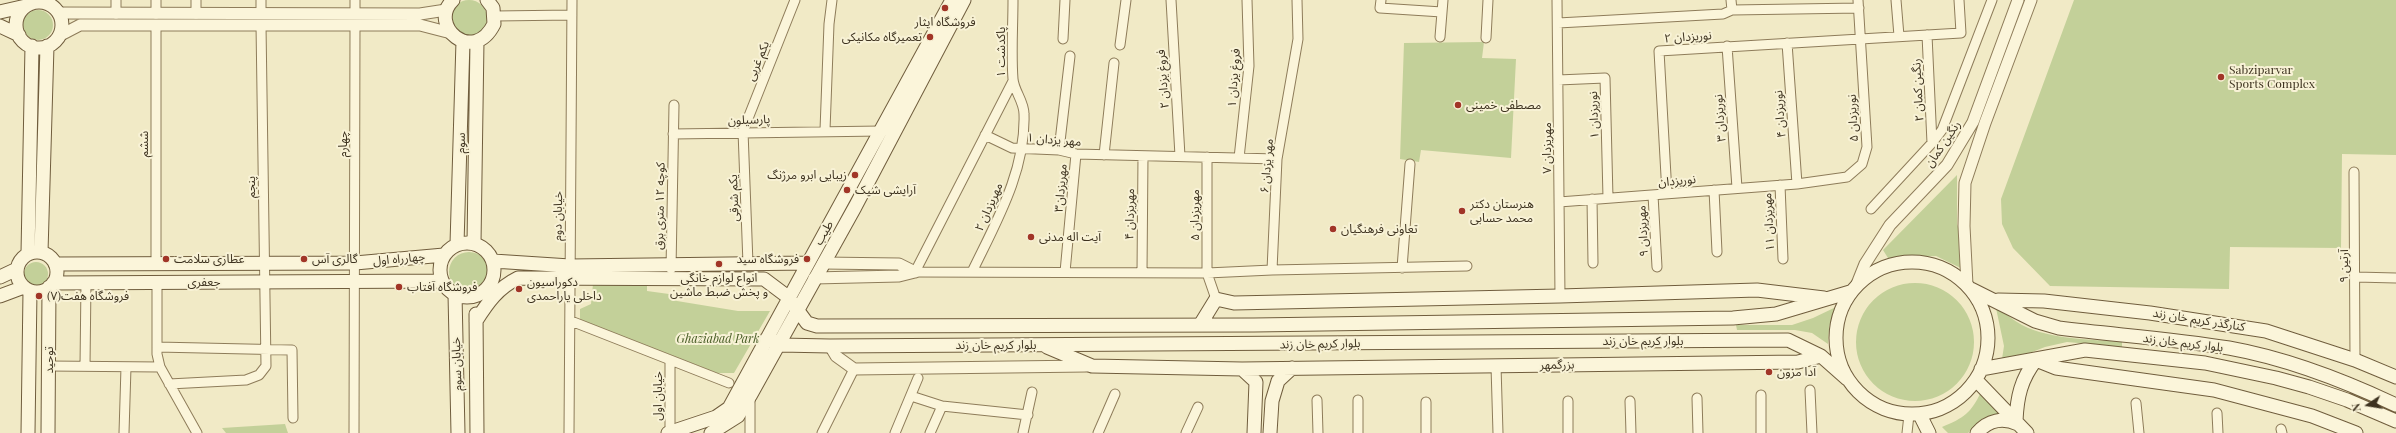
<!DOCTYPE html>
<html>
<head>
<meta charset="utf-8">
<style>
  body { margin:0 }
  #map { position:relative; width:2396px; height:433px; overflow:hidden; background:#f1eac6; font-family:"Playfair Display",serif }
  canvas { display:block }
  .north { position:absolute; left:2348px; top:385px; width:40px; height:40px; -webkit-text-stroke:3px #f8f2d6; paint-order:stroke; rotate:258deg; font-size:11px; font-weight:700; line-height:16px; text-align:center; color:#3d321f }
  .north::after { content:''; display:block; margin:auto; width:14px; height:18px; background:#3d321f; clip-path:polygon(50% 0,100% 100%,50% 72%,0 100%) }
</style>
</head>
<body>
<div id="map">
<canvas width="2396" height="433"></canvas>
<div class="north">N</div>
</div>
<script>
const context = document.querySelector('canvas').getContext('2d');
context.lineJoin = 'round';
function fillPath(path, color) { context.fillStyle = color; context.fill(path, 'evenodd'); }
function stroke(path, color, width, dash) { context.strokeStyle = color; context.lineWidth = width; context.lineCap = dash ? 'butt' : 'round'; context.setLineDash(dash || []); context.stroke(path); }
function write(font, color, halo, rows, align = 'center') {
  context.font = font + ' "Playfair Display","Noto Sans Arabic",serif'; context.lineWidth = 4; context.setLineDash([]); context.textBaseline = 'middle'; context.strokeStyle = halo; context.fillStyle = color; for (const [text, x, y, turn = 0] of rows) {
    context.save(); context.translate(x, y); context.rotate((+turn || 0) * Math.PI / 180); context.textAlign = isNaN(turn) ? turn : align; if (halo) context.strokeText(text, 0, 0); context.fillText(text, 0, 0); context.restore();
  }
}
fillPath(new Path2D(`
  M 2074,0 L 2396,0 L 2396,155 L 2342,154 L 2341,248 L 2230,247 L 2229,289 L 2050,286 L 2013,248 L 2002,224 L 2001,199 Z
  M451 18a18 18 0 1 1 36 0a18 18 0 1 1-36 0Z
  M23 25a15 15 0 1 1 30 0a15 15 0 1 1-30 0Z
  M 1484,42 L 1482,58 L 1516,59 L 1511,158 L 1421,150 L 1419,162 L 1400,159 L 1404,43 Z
  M 1957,175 L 1957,224 L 1972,266 L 1967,271 L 1936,256 L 1888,258 L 1883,250 Z
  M449 272a20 20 0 1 1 40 0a20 20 0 1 1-40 0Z
  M24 274a12 12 0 1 1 24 0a12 12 0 1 1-24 0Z
  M1856 342a59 59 0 1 1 118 0a59 59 0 1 1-118 0Z
  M 593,284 L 647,285 L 647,291 L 669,294 L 677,301 L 738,311 L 770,311 L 734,373 L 717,373 L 580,320 L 580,309 L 591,304 Z
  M 1836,307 L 1829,327 L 1828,344 L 1812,333 L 1795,330 L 1737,330 L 1736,325 L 1792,325 L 1813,318 Z
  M 1996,308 C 2005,313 2013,320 2022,325 C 2052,340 2090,339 2122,342 L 2122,347 L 2067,342 L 2045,347 L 2009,361 L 2002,359 L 2004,346 Z
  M 1981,392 L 2001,413 L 1982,419 L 1968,433 L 1948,433 L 1942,427 C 1964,418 1971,413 1981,392 Z
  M 285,424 L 288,433 L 298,433 L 226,433 L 222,428 Z`), '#c3d099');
const minor = new Path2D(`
  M 1171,0 L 1180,156
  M 1381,0 L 1380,8 L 1442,12
  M 1557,0 L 1560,296
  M 1731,0 L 1732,10 L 1859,8
  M 1896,0 L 1899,36
  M 116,14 L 116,0
  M 156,14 L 156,0
  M 196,14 L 196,0
  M 261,14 L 261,0
  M 355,14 L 355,0
  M 495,16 L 572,15
  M 1558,23 L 1723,14 L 1732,10
  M 156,25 L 156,264
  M 1927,35 L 1932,143
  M 1440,37 L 1443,0
  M 1486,38 L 1488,0
  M 1063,39 L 1065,0
  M 1787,43 L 1797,184
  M 1120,45 L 1126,0
  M 1727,46 L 1737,188
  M 1558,80 L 1605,78 L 1608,198
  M 1013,81 L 915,272 L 1207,273 L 1272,270 L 1277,159 L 1298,39 L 1297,0
  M 825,130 L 829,24 L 832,0
  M 673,134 L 881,131
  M 985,135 L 1012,148 L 1059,150 L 1076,154 L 1277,159
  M 1059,150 L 1070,56
  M 1104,155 L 1114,63
  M 1207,157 L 1207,273 L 1216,299
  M 1239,158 L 1249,66 L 1247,0
  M 2354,172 L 2355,360
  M 1780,185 L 1783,259
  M 1714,190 L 1717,252
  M 1667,194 L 1659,51 L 1961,33 L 1959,0
  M 1653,195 L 1657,267
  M 1592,199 L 1593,263
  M 1559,202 L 1797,184 L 1847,177 L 1862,164 L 1867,147 L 1858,0
  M 1871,209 L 1932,143 L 1942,130 L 1992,0
  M 748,264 L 743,131 L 795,0
  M 1402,268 L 1410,164
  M 671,269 L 674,105
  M 1272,270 L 1467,266
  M 972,272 C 996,222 1026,171 1024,114 C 1024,101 1014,91 1013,79 C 1011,53 1013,26 1013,0
  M 1065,272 L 1076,154
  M 1142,272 L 1143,156
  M 2356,277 L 2396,278
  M 157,281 L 157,354 L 160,367 L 197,433
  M 571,321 L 729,383
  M 157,347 L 292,350 L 293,418
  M 48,366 L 160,367
  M 85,366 L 86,282
  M 1496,366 L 1498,433
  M 169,384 L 246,380 L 259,375 L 266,366 L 261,25
  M 1810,390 L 1812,433
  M 750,396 L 750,433
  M 911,396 L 942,406 L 1028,415
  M 1697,398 L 1698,433
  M 1317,400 L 1318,433
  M 1358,400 L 1358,433
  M 1568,401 L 1568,433
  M 1630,401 L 1631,433
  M 1426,402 L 1426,433
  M 2136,403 L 2139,433
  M 2217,413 L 2218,433
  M 2281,429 L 2282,433
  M 124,433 L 126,367
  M 354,433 L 355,25
  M 569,433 L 572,0
  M 670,433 L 670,360
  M 822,433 L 854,369
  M 895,433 L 918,378
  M 930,433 L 942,406
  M 1023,433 L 1032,392
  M 1098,433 L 1115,394
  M 1186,433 L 1198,407
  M 1761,433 L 1761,395
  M 1907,433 L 1909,415`);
const tertiary = new Path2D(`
  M 58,13 L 420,14 L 446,10
  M 59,36 L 80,25 L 420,25 L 451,33
  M 823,263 L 899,264 L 915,272
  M 814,278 L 899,276 L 915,272
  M 1857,284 L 1865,264 L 1890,225 L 1947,165 L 1973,122 L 2018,0
  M 1967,285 L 1964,226 L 1965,183 L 1985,123 L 2031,0
  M 830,346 L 836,356 L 854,369 L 1087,366`);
const secondary = new Path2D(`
  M 453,0 C 427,25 473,66 494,24 L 493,8 L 487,0
  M16 25a23 23 0 1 1 46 0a23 23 0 1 1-46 0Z
  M 0,12 L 26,6
  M 0,26 L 19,35
  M 474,243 L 477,41
  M440 270a27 27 0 1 1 54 0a27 27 0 1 1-54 0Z
  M 457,244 L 463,41
  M 41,252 L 47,46
  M17 272a20 20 0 1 1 40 0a20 20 0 1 1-40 0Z
  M 28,253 L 32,46
  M 493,261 L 570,266 L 807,263
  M1836 338a76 76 0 1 1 152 0a76 76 0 1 1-152 0Z
  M 55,264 L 355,263 L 444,255
  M 0,277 L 17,269
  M 53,283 L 442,281
  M 1971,289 L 2035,321 L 2059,328 C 2116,335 2173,339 2229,348 C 2285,358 2345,381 2396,405
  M 455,294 L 458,433
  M 0,296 L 24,287
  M 1998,300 L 2044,301 L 2150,313 L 2266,331 L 2355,360 L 2396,377
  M 476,314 L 477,433
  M 476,321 C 488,302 498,288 518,278 L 764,279 L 788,297 L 807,323 L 817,326 L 1254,325 L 1733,318 L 1776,314 L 1850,292
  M 1200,325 L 1216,299 L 1234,303 L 1560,296 L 1757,290 L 1824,298
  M 767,338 L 780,345 L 830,346 L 1788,340 L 1821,356 L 1847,379
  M 1047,347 L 1092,366 L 1242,369 L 1798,362 L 1821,356
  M 1242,369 L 1256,382 L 1254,433
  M 1981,369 L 2085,350 L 2205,363 L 2276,378 L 2309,387 L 2347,400 L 2396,421
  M 1976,380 L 2027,433
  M 1920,415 L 1929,433
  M 2016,421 C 2017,397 2021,379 2036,360 L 2056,368 L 2214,390 L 2312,416 L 2356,433
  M 28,433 L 30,291
  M 48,433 L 49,287
  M 668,433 L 716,417 L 729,408 L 952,0
  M 711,433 L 738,416 L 750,396 L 855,207 L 964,0
  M 1270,433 L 1272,401 L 1278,381 L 1292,368
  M 1977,433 C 1988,420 2003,417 2018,424`);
stroke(minor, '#8e7c5a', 11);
stroke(tertiary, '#8e7c5a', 13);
stroke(secondary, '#705d3d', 15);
stroke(minor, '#fbf5da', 9);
stroke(tertiary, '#fbf5da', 11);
stroke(secondary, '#fbf5da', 13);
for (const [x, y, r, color] of [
  [945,8,4,"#a13527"],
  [930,37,4,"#a13527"],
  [2221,77,4,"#a13527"],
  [1458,105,4,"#a13527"],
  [855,175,4,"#a13527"],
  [847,190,4,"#a13527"],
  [1462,211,4,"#a13527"],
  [1333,229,4,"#a13527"],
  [1031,237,4,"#a13527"],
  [166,259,4,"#a13527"],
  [304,259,4,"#a13527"],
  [807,259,4,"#a13527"],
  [719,264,4,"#a13527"],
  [399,287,4,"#a13527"],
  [519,289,4,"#a13527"],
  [39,296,4,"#a13527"],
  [1769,372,4,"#a13527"]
]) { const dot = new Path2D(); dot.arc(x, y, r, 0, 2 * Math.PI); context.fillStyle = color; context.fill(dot); stroke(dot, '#f8f2d6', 1.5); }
write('12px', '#3d321f', '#f8f2d6', [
  ["فروشگاه ایثار",945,22,"center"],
  ["تعمیرگاه مکانیکی",922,37,"right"],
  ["Sabziparvar",2229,70],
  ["Sports Complex",2229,84],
  ["مصطفی خمینی",1466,105],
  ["زیبایی ابرو مرژنگ",847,175,"right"],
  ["آرایشی شیک",855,190],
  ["هنرستان دکتر",1470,204],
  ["محمد حسابی",1470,218],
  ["تعاونی فرهنگیان",1341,229],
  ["آیت اله مدنی",1039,237],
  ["عطاری سلامت",174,259],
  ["گالری آس",312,259],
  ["فروشگاه سید",799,259,"right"],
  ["انواع لوازم خانگی",719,278,"center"],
  ["و پخش ضبط ماشین",719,292,"center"],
  ["دکوراسیون",527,282],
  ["داخلی یاراحمدی",527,296],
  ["فروشگاه آفتاب",407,287],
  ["فروشگاه هفت(۷)",47,296],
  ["آدا مزون",1777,372]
], 'left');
write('12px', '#3d321f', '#f8f2d6', [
  ["نوریزدان ۲",1688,37,-4],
  ["پاکدشت ۱",1001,52,-90],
  ["یکم غربی",758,61,-68],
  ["فروغ یزدان ۱",1234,78,-86],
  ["فروغ یزدان ۲",1163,79,-94],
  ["رنگین کمان ۲",1918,90,-93],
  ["نوریزدان ۴",1780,114,-94],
  ["نوریزدان ۱",1594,115,-92],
  ["نوریزدان ۳",1720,118,-94],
  ["نوریزدان ۵",1853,118,-93],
  ["پارسیلون",749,120,-2],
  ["مهر یزدان ۱",1054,140,5],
  ["سوم",461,143,-89],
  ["ششم",144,144,-90],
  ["چهارم",343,144,-90],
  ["رنگین کمان",1943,144,-56],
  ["مهریزدان ۷",1547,148,-90],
  ["مهر یزدان ۶",1267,166,-85],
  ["نوریزدان",1677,181,-5],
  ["پنجم",251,187,-90],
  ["مهریزدان۳",1061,188,-85],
  ["یکم شرقی",734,198,-92],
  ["کوچه ۱۲ متری برق",660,206,-89],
  ["مهریزدان ۲",989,207,-66],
  ["مهریزدان ۴",1130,214,-89],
  ["مهریزدان ۵",1195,215,-90],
  ["خیابان دوم",558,216,-89],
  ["مهریزدان ۱۱",1769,222,-93],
  ["مهریزدان ۹",1643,231,-93],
  ["طیب",824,233,-60],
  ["چهارراه اول",399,259,-5],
  ["آرتین ۹",2344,266,-90],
  ["جعفری",204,282],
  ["کنارگذر کریم خان زند",2199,320,9],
  ["بلوار کریم خان زند",1643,341],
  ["بلوار کریم خان زند",2183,343,7],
  ["بلوار کریم خان زند",1320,344,-1],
  ["بلوار کریم خان زند",996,345],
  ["توحید",49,360,-90],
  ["خیابان سوم",457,364,-92],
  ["بزرگمهر",1557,365,-1],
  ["خیابان اول",658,396,-90]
]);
write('italic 12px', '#465b24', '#f8f2d6', [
  ["Ghaziabad Park",718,339]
]);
</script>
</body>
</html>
